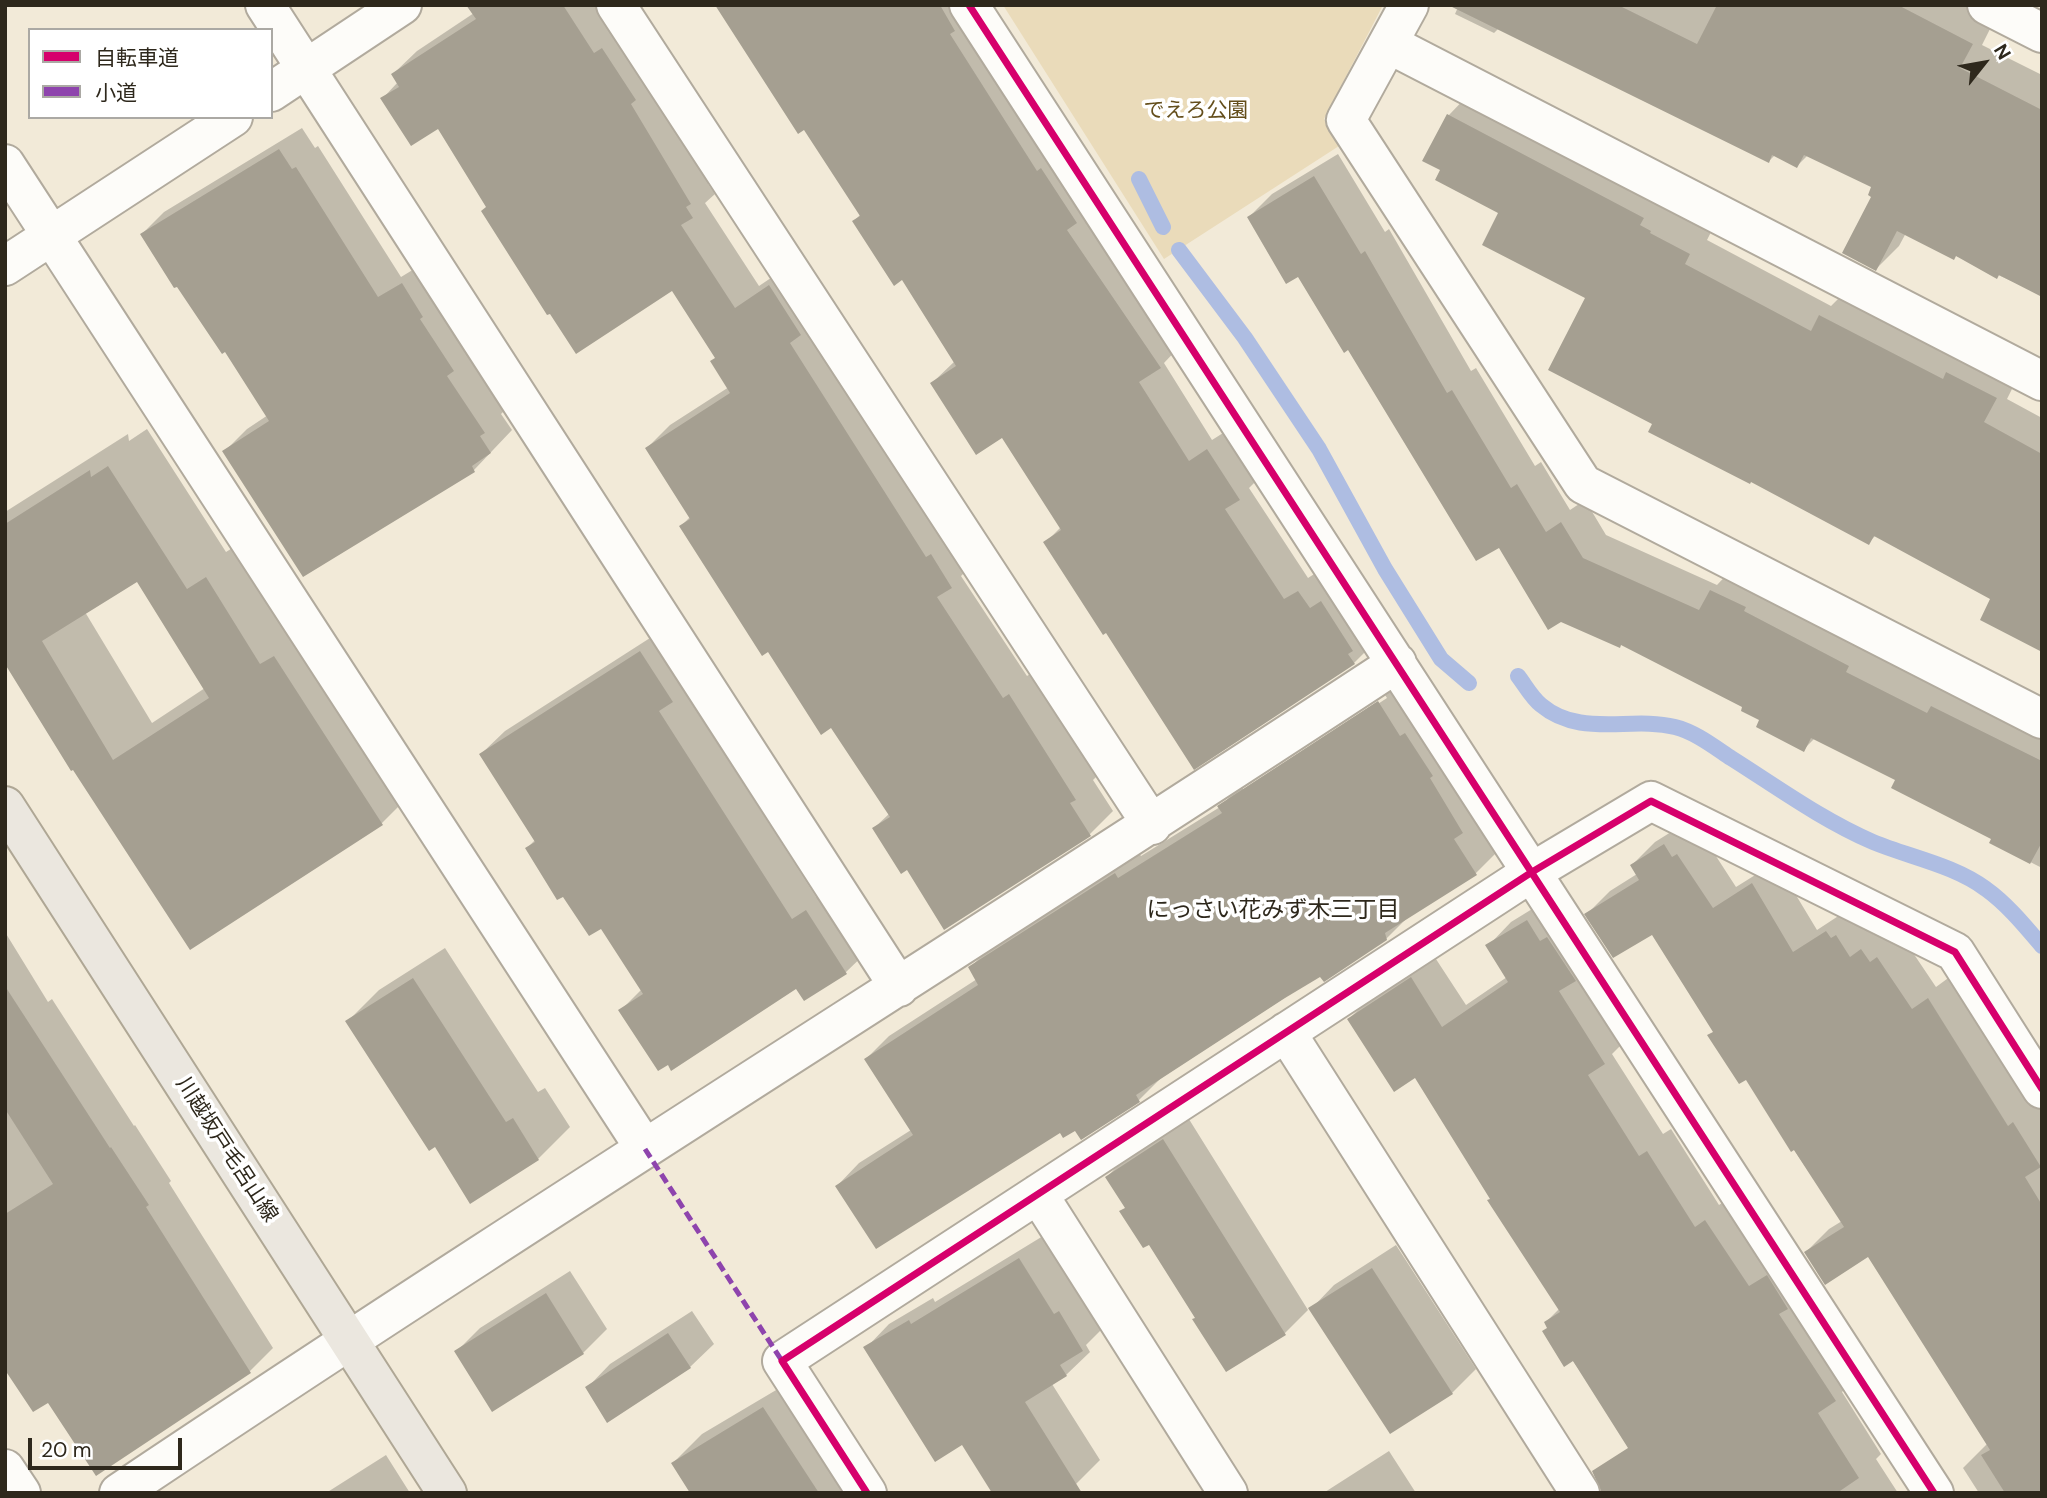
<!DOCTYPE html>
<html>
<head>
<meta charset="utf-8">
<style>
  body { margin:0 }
  #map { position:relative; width:2047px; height:1498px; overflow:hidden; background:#f2ead8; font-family:"DM Sans","Noto Sans JP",sans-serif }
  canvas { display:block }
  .frame { position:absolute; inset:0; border:7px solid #2e281c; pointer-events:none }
  .legend { position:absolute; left:28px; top:28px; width:245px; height:91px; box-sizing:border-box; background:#fff; border:2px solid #aba9a4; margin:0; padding:9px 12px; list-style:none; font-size:21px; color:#2e281c }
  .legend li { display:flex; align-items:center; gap:14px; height:35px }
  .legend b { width:35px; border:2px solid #aba9a4 }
  .north { position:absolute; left:1949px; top:28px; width:70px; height:70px; -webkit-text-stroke:5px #fff; paint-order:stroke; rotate:59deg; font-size:19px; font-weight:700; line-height:28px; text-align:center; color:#2e281c }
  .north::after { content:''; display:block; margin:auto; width:24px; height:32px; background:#2e281c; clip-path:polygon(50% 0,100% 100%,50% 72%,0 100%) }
  .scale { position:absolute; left:28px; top:1438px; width:154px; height:32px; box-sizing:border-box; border:4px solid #2e281c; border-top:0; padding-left:9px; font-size:21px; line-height:24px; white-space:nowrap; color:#2e281c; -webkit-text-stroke:5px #fff; paint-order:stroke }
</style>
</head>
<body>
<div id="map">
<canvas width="2047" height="1498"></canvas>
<div class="frame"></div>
<ul class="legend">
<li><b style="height:9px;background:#d6006c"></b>自転車道</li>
<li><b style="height:9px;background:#8e44ad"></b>小道</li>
</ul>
<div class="north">N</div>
<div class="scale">20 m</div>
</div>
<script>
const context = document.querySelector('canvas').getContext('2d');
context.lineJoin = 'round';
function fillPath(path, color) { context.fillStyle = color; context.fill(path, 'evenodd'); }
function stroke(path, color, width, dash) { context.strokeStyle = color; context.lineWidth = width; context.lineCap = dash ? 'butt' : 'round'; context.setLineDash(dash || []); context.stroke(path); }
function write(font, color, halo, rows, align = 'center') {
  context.font = font + ' "DM Sans","Noto Sans JP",sans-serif'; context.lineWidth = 7; context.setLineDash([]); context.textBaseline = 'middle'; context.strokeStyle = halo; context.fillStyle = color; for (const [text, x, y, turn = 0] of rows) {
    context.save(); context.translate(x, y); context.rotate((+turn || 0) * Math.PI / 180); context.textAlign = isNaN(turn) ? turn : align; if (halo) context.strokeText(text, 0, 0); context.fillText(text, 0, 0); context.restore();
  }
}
fillPath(new Path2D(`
  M 1003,5 L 1383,5 L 1324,119 L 1339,146 L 1164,259 Z`), '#eadbba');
fillPath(new Path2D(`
  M 486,5 L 601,5 L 713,180 L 708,184 L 715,194 L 705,203 L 759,286 L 793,263 L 974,563 L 961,576 L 1027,676 L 1033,672 L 1098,775 L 1093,780 L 1113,811 L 1090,834 L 945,928 L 908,867 L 874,828 L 890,813 L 832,725 L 769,650 L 681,526 L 691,516 L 647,448 L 670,425 L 729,387 L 716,357 L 673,289 L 551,311 L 439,127 L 383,98 L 398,82 L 393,74 L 417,51 Z
  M 717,5 L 969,5 L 1182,344 L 1164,363 L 1212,440 L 1231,428 L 1261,476 L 1249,488 L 1308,578 L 1322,569 L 1377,640 L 1354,663 L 1106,631 L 1046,542 L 1061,527 L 1002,436 L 932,383 L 955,361 L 902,278 L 854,221 L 861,214 L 805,127 Z
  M 1459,5 L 1964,5 L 1994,21 L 1982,45 L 2042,75 L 2042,295 L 1906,233 L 1899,246 L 1876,269 L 1873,187 L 1808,155 L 1797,166 L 1775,155 L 1769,161 L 1499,28 L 1494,33 L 1455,14 Z
  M 1472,91 L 1712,230 L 1707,240 L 1831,306 L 1844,293 L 2019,375 L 2007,399 L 2042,418 L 2042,645 L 1993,599 L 1876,535 L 1869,542 L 1655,423 L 1588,297 L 1501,213 L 1442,170 L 1425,160 L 1449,115 Z
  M 302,128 L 315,148 L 318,146 L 401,277 L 424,263 L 506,409 L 501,414 L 512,430 L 474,470 L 225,451 L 247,429 L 268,415 L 226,350 L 142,234 L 164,212 Z
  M 1338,154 L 1385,232 L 1389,229 L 1471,371 L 1476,368 L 1535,466 L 1541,462 L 1570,510 L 1585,500 L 1606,535 L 1717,585 L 1734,567 L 2042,727 L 2042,868 L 1991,842 L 1994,838 L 1897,779 L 1815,738 L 1804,749 L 1745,707 L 1499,545 L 1349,348 L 1299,274 L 1249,217 L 1272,194 Z
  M 147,429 L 226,552 L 245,540 L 420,785 L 382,823 L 190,948 L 5,658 L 5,512 L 128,434 L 129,441 ZM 137,579 L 205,688 L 152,723 L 85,612 Z
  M 664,629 L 696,677 L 683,690 L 816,897 L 830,888 L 870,949 L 846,972 L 805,999 L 797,987 L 620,1011 L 642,989 L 601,926 L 563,894 L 527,848 L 536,839 L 481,754 L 505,731 Z
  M 1402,680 L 1498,851 L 1476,873 L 1410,915 L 1386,939 L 1321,974 L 1161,1078 L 1139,1100 L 1076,1129 L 837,1186 L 859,1163 L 911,1130 L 866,1059 L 889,1036 L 977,979 L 970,968 L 992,945 L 1138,851 L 1141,856 L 1220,807 L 1242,784 ZM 1385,695 L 1387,698 L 1243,792 L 1243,787 Z
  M 1687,822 L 1701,833 L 1736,887 L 1776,862 L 1817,930 L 1849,909 L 1859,913 L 1874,935 L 1885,928 L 1901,935 L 1936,987 L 1951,976 L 2042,1109 L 2042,1493 L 1979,1493 L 1963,1468 L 1988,1443 L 1869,1254 L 1806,1252 L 1829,1229 L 1842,1221 L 1714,1031 L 1653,933 L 1587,914 L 1610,891 L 1637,874 L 1632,865 L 1655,842 Z
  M 1550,898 L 1627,1039 L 1612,1054 L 1663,1134 L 1671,1129 L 1719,1205 L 1729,1198 L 1858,1376 L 1842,1392 L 1881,1454 L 1876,1459 L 1898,1493 L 1666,1493 L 1549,1327 L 1546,1322 L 1560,1308 L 1416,1076 L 1349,1019 L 1372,996 L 1434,956 L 1466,1005 L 1507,977 L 1488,946 L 1511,922 Z
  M 5,932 L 48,1002 L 52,999 L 134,1126 L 135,1125 L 171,1181 L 169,1183 L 273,1348 L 250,1371 L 5,1339 Z
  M 445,948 L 538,1092 L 545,1088 L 570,1127 L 538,1159 L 435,1145 L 348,1021 L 379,990 Z
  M 1187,1116 L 1308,1310 L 1285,1333 L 1197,1317 L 1107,1177 L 1130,1153 Z
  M 1043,1236 L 1105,1326 L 1086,1345 L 1090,1352 L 1066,1375 L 1052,1384 L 1100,1460 L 1076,1484 L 963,1443 L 866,1348 L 889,1324 L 933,1298 L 935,1302 Z
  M 1396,1245 L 1476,1369 L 1452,1393 L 1391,1432 L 1311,1309 L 1334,1285 Z
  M 570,1271 L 607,1329 L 583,1353 L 492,1409 L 457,1351 L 480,1328 Z
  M 692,1311 L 714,1344 L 690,1367 L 587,1388 L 610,1364 Z
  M 793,1380 L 856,1476 L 838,1493 L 693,1493 L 673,1463 L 702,1434 Z
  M 1389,1451 L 1416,1493 L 1323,1493 L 1325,1492 Z
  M 386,1455 L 410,1493 L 326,1493 Z`), '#0003');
stroke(new Path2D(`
  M 1139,179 L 1163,227
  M 1179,250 L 1245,338 L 1319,449 L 1385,569 L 1441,659 L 1469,683
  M 1518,676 C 1525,685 1532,698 1541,705 C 1580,738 1630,716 1675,727 C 1695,732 1713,746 1731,758 C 1777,787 1822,820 1873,842 C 1909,857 1954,865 1986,889 C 2007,904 2025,926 2042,946`), '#aebde2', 16);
fillPath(new Path2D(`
  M 466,5 L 563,5 L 594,53 L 602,48 L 636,100 L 631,104 L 691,204 L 686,207 L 693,218 L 681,225 L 735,308 L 769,285 L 801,335 L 790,343 L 926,557 L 931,554 L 952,588 L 937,597 L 1003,698 L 1009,694 L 1076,800 L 1070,803 L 1091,836 L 944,930 L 907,870 L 901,874 L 872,828 L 890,817 L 831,728 L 821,735 L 768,652 L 762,656 L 679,526 L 690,519 L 645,448 L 730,393 L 710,361 L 715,358 L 672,291 L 576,354 L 550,314 L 547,315 L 481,211 L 486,207 L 438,129 L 411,146 L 380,98 L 399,87 L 391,74 L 476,19 Z
  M 715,5 L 940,5 L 955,31 L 950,34 L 1037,171 L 1041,168 L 1077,223 L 1067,230 L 1161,368 L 1139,382 L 1189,461 L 1207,449 L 1240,500 L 1225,509 L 1284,599 L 1298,591 L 1310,608 L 1321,601 L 1353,651 L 1348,654 L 1355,664 L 1194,770 L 1106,633 L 1103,635 L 1043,542 L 1061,530 L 1002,438 L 976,455 L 930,383 L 956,366 L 902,280 L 894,286 L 852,221 L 860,216 L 804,130 L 798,134 Z
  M 1448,5 L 1618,5 L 1697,44 L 1717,5 L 1898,5 L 1973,44 L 1960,68 L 2042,110 L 2042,297 L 1999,275 L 1997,279 L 1956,256 L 1954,260 L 1897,231 L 1876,271 L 1842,253 L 1871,197 L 1868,195 L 1871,187 L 1804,155 L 1797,168 L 1772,155 L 1769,163 Z
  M 1447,114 L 1644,218 L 1640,225 L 1651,231 L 1650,233 L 1690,254 L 1685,264 L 1811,331 L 1819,315 L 1943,379 L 1946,372 L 1997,398 L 1984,422 L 2042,454 L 2042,652 L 1980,620 L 1990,599 L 1874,536 L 1869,545 L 1751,482 L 1750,484 L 1648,432 L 1652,424 L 1548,370 L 1585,298 L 1482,245 L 1498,213 L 1435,180 L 1440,170 L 1422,161 Z
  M 279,149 L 292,169 L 296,167 L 378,297 L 402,283 L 423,317 L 420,319 L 454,371 L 447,376 L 485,433 L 480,436 L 491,453 L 472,466 L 475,472 L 303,577 L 222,451 L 269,421 L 225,352 L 222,354 L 177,287 L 174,288 L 140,234 Z
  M 1314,176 L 1361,254 L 1365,251 L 1447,393 L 1452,390 L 1511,488 L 1517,484 L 1546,532 L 1561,522 L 1583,558 L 1699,610 L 1710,590 L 1746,607 L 1744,611 L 1849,666 L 1846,672 L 1927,713 L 1931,706 L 2042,761 L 2042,842 L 2030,864 L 1989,843 L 1991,839 L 1891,788 L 1895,780 L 1811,738 L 1804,752 L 1756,727 L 1759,720 L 1741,711 L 1742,707 L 1621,645 L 1620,648 L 1561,622 L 1548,630 L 1499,548 L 1476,561 L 1348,350 L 1344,353 L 1298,277 L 1286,284 L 1247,217 Z
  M 108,466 L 187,589 L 206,577 L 260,664 L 274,656 L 383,825 L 190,950 L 73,770 L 71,771 L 5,664 L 5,524 L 90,470 L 91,477 ZM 137,582 L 209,698 L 113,760 L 42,641 Z
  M 640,651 L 673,702 L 659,711 L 792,919 L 806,910 L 847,974 L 804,1001 L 796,989 L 671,1071 L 668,1065 L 658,1071 L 618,1010 L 643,994 L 601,929 L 589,936 L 563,897 L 557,900 L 525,848 L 535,842 L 479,754 Z
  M 1378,701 L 1400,736 L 1405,733 L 1433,776 L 1430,778 L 1463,833 L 1454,839 L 1477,875 L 1385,933 L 1387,940 L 1324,982 L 1320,977 L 1285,998 L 1136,1095 L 1140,1102 L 1081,1140 L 1075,1131 L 1063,1138 L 1060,1133 L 876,1249 L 835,1186 L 913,1135 L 864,1059 L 978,985 L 968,967 L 1115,873 L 1118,878 L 1222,813 L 1217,806 Z
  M 1664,844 L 1672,857 L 1677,854 L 1713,908 L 1752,883 L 1793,952 L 1826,931 L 1831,938 L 1836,935 L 1850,957 L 1861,949 L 1870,962 L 1877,957 L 1912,1009 L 1928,998 L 2008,1126 L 2013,1122 L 2041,1167 L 2025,1177 L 2042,1205 L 2042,1493 L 2005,1493 L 1981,1455 L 1990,1450 L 1868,1257 L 1825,1285 L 1804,1252 L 1844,1227 L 1794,1150 L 1791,1152 L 1746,1080 L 1739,1084 L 1707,1035 L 1713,1032 L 1652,935 L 1613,958 L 1584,914 L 1639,880 L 1630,865 Z
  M 1527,920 L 1540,941 L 1547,937 L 1576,981 L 1559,991 L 1605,1064 L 1588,1075 L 1639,1156 L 1647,1151 L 1695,1227 L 1705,1220 L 1749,1286 L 1767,1275 L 1788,1309 L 1779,1314 L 1836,1401 L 1818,1413 L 1859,1478 L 1837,1493 L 1602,1493 L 1592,1471 L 1628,1448 L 1573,1361 L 1564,1367 L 1542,1331 L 1547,1328 L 1544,1322 L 1560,1312 L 1487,1200 L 1490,1199 L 1415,1078 L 1394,1092 L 1347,1019 L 1411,977 L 1442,1027 L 1508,982 L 1485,945 Z
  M 413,978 L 506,1122 L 513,1118 L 539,1160 L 470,1204 L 435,1147 L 429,1151 L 345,1021 Z
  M 5,986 L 110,1148 L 111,1147 L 149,1205 L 146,1207 L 251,1373 L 96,1476 L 48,1403 L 33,1412 L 5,1370 L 5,1214 L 53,1184 L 5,1109 Z
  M 1163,1139 L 1286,1335 L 1226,1372 L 1192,1319 L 1195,1318 L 1149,1245 L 1143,1248 L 1119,1211 L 1125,1208 L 1105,1177 Z
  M 1019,1258 L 1054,1314 L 1059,1311 L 1083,1351 L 1060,1365 L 1067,1376 L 1025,1402 L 1082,1493 L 992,1493 L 962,1445 L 935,1462 L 863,1347 L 909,1320 L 911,1324 Z
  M 1372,1268 L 1453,1394 L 1390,1434 L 1308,1308 Z
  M 546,1293 L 584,1354 L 492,1412 L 454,1351 Z
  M 668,1333 L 691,1368 L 607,1423 L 585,1387 Z
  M 763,1407 L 819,1493 L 690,1493 L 671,1463 Z`), '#a59f91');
const minor = new Path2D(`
  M 265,5 L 899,987
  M 616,5 L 1152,825
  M 969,5 L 1934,1493
  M 1409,5 L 1346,120 L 1583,484 L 2042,719
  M 1987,5 L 2042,33
  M 1389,44 L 2042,381
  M 271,92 L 402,5
  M 5,164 L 645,1149
  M 5,266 L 233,117
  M 1286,1032 L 1580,1493
  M 1038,1194 L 1228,1493
  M 5,1469 L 21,1493
  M 119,1493 C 541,1210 973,942 1397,663
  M 867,1493 L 782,1361 L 1532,872 L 1651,801 L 1955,952 L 2042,1089`);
const major = new Path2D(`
  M 5,806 L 447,1493`);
stroke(minor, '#b1aa9d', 42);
stroke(major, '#afa795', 42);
stroke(minor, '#fdfcf9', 38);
stroke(major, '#ebe7df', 38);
stroke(new Path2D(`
  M 645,1149 L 782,1361`), '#8e44ad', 5, [10, 5]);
stroke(new Path2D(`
  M 969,5 L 1934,1493
  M 867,1493 L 782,1361 L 1532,872 L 1651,801 L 1955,952 L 2042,1089`), '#d6006c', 7);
write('21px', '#644e1b', '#fff', [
  ["でえろ公園",1196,111]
]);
write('21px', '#2e281c', '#fff', [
  ["川越坂戸毛呂山線",226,1150,57]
]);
write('23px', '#2e281c', '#fff', [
  ["にっさい花みず木三丁目",1273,911]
]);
</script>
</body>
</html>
